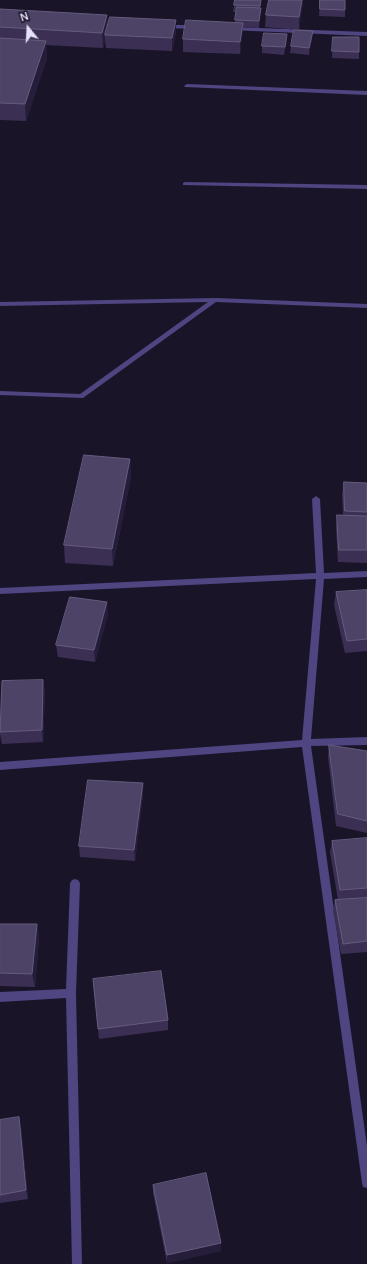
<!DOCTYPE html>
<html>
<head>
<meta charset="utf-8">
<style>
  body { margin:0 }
  #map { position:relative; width:367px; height:1264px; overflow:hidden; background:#1a1429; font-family:Manrope,sans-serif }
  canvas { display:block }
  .north { position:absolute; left:8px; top:8px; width:40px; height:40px; -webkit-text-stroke:3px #1a1429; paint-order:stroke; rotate:342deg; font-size:11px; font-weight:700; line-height:16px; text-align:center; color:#e6e0fb }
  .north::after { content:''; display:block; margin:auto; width:14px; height:18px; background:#e6e0fb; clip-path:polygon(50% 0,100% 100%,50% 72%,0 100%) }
</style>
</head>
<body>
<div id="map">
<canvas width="367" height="1264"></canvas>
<div class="north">N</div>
</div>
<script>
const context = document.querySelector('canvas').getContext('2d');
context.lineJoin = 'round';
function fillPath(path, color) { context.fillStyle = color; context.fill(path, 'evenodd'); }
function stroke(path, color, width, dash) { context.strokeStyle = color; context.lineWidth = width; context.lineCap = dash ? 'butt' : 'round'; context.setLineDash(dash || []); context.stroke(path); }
fillPath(new Path2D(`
  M 164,25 L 194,25 L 197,27 L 194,29 L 166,28 L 164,27 Z
  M 232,27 L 367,32 L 367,36 L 230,30 L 229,29 Z
  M 187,84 L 367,91 L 367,95 L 185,87 L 184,86 Z
  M 185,182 L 367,185 L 367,189 L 183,185 L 183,183 Z
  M 216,298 L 367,304 L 367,308 L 216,302 L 83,398 L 0,395 L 0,391 L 80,394 L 208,302 L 0,306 L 0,302 Z
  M 316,496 L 320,499 L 324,573 L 367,571 L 367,577 L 324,579 L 311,739 L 367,737 L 367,745 L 311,746 L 367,1146 L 367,1188 L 363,1187 L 362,1183 L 302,747 L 0,770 L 0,762 L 302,740 L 316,579 L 0,594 L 0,588 L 316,573 L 312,499 Z
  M 75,879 L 78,880 L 80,883 L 76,993 L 82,1264 L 72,1264 L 66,998 L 0,1002 L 0,992 L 66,989 L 70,883 L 72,880 Z`), '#4e4581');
fillPath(new Path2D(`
  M 235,0 L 261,0 L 259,28 L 243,27 L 240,54 L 183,52 L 183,39 L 235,23 L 236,12 L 233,12 Z
  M 269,0 L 303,0 L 299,30 L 265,27 L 266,15 Z
  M 320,0 L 345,10 L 345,17 L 319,16 Z
  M 0,9 L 108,24 L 176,20 L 176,32 L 172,51 L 106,48 L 105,40 L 103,48 L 46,45 L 47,58 L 26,121 L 0,120 Z
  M 287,34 L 287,41 L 284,55 L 262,53 L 262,46 Z
  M 333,37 L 359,52 L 359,59 L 332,58 Z
  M 312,38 L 309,55 L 290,53 L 291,46 Z
  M 130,459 L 131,477 L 113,566 L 65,563 L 64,545 Z
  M 344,482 L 367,483 L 367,563 L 338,562 L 336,528 L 337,515 L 343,515 L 342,495 Z
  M 367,590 L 367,651 L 345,653 L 334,605 L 336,592 Z
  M 108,614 L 95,662 L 58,657 L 56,645 Z
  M 43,680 L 45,692 L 43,742 L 2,744 L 0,734 L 0,723 Z
  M 329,745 L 367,751 L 367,833 L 336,826 L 328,757 Z
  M 143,783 L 143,795 L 135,861 L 80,857 L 79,846 Z
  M 367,838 L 367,952 L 341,954 L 333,911 L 335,900 L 338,900 L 330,852 L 332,841 Z
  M 0,924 L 37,924 L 39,937 L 35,987 L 0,986 Z
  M 93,979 L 168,1020 L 168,1030 L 99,1039 Z
  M 19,1117 L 21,1127 L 28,1199 L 0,1203 L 0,1120 Z
  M 153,1185 L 221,1251 L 167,1263 L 153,1193 Z`), '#3b3054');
fillPath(new Path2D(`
  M 302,0 L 303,0 L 303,4 L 299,30 L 299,17 Z
  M 107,15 L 108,30 L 105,35 L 105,40 L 103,48 L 102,33 Z
  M 176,20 L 176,32 L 172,51 L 172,38 Z
  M 243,23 L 242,36 L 240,54 L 240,42 Z
  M 313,31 L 312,38 L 309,55 L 309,48 Z
  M 287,34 L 287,41 L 284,55 L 285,47 Z
  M 46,41 L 47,58 L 26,121 L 25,104 Z
  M 130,459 L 131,477 L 113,566 L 112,549 Z
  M 107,602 L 108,614 L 95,662 L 94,650 Z
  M 43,680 L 45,692 L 43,742 L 42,730 Z
  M 143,783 L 143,795 L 135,861 L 134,850 Z
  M 37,924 L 39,937 L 35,987 L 32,974 Z
  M 19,1117 L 21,1127 L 28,1199 L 26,1190 Z
  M 221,1243 L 221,1251 L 167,1263 L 167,1255 Z`), '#261d3b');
const building = new Path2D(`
  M 235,0 L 261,0 L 260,6 L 234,5 Z
  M 269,0 L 302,0 L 299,17 L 266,15 Z
  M 320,0 L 345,0 L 345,10 L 320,9 Z
  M 237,7 L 261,8 L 259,21 L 235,20 Z
  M 0,9 L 107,15 L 102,33 L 0,27 Z
  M 110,17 L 176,20 L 172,38 L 105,35 Z
  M 186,20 L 243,23 L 240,42 L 183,39 Z
  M 294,30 L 313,31 L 309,48 L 291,46 Z
  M 264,33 L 287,34 L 285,47 L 262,46 Z
  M 333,37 L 359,37 L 359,52 L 332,51 Z
  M 0,38 L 46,41 L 25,104 L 0,103 Z
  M 84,455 L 130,459 L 112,549 L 64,545 Z
  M 344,482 L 367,483 L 367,512 L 345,511 Z
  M 337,515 L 367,516 L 367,550 L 339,550 Z
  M 367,590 L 367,639 L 347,641 L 336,592 Z
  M 70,597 L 107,602 L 94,650 L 56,645 Z
  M 43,680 L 42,730 L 0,732 L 2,681 Z
  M 329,745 L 367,751 L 367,821 L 338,814 Z
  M 88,780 L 143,783 L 134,850 L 79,846 Z
  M 367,838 L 367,888 L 340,890 L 332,841 Z
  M 367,898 L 367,941 L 343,944 L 335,900 Z
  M 0,924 L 37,924 L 32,974 L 0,973 Z
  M 161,971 L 168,1020 L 98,1029 L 93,979 Z
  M 19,1117 L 26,1190 L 0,1195 L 0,1120 Z
  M 206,1173 L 221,1243 L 167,1255 L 153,1185 Z`);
fillPath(building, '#4d4366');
stroke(building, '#655c7d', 1);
</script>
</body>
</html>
